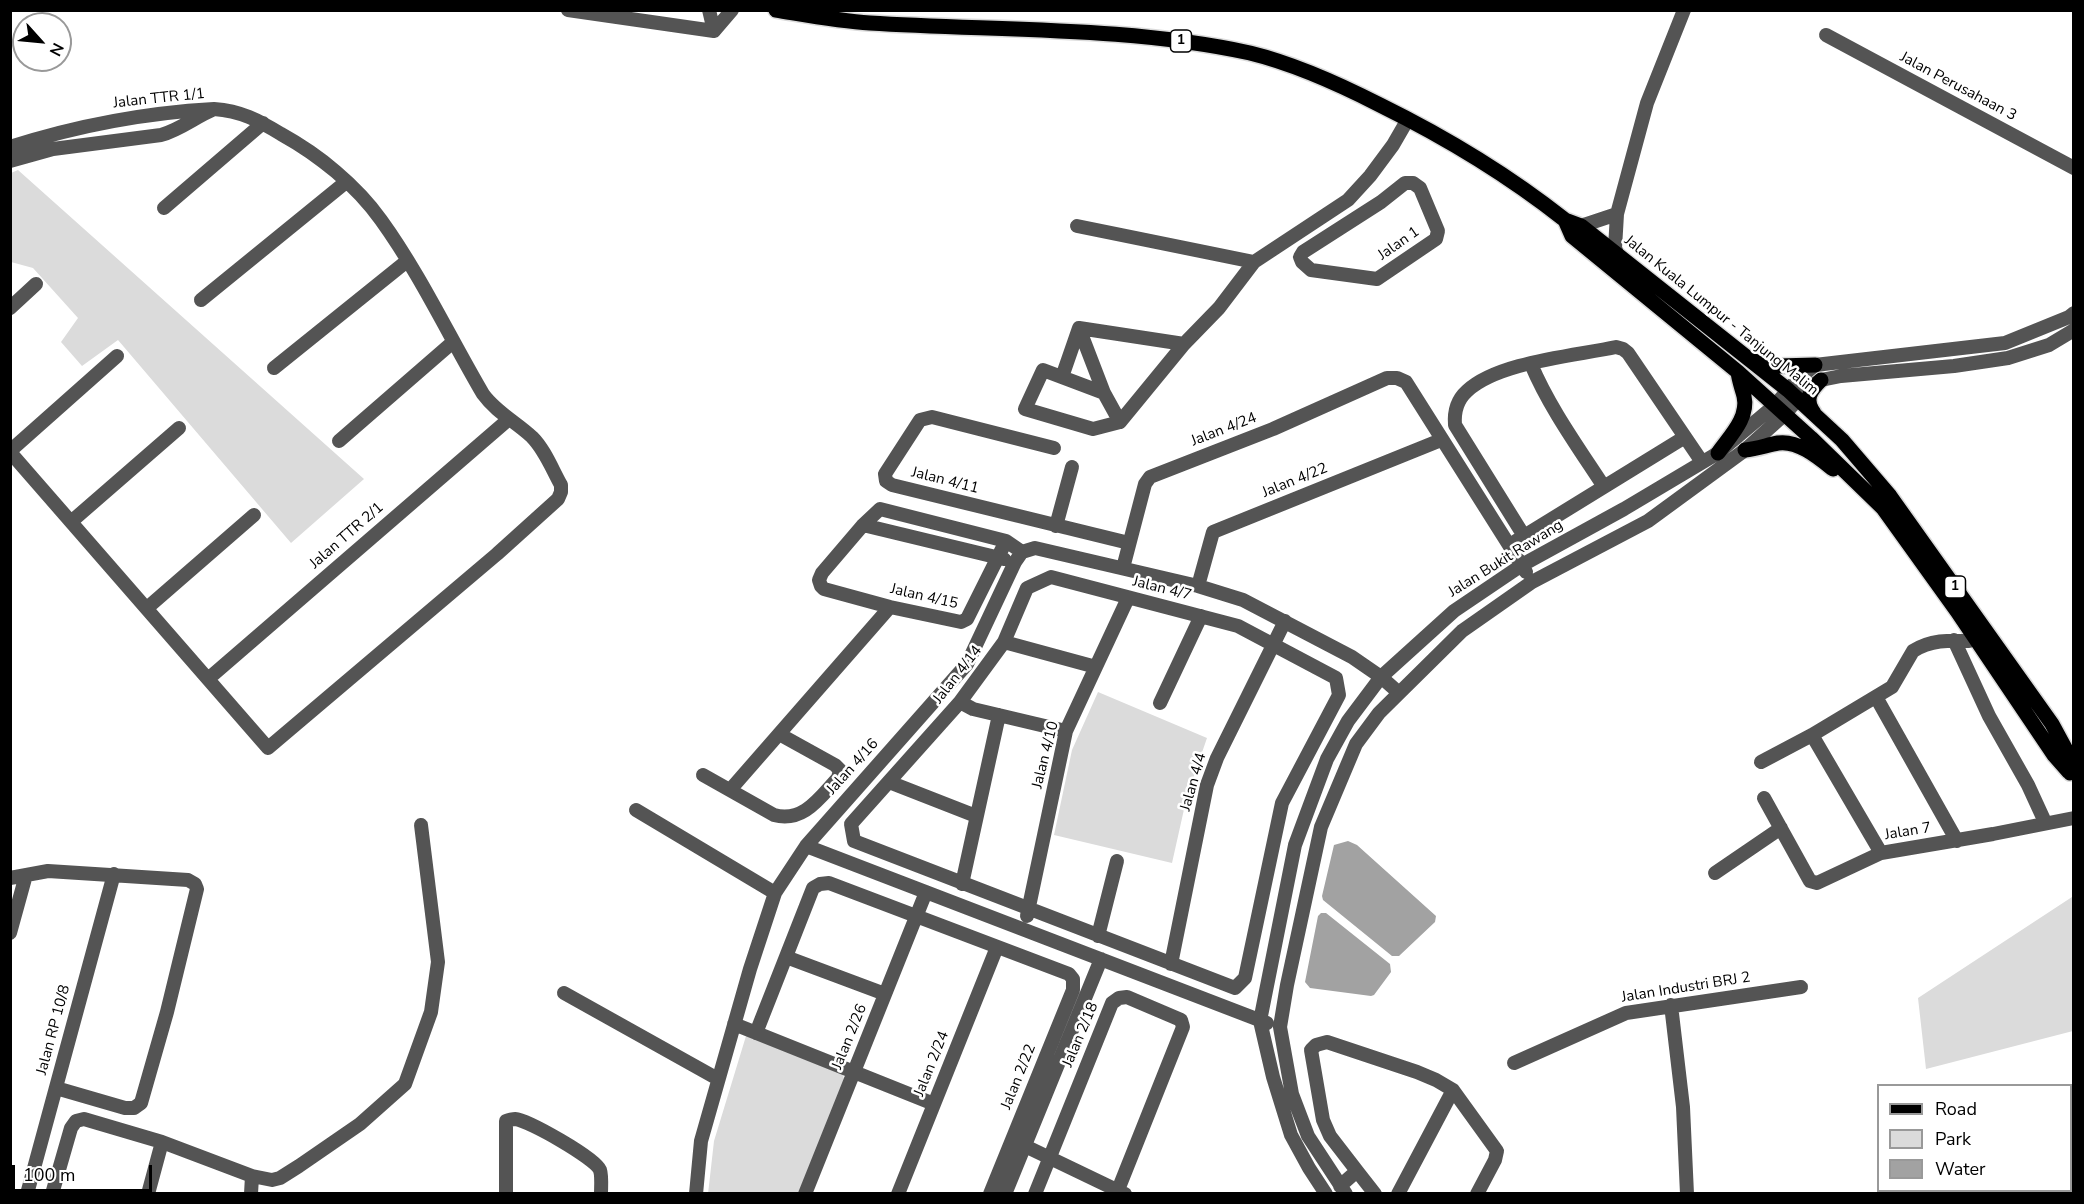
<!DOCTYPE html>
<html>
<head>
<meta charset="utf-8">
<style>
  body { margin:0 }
  #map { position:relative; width:2084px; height:1204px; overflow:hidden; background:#fff; font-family:"Nunito Sans",sans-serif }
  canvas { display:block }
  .frame { position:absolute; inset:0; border:12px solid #000; pointer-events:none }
  .legend { position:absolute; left:1877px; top:1084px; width:195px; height:108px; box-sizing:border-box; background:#fff; border:2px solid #999; margin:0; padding:8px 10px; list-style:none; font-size:18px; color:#000 }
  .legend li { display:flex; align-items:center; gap:12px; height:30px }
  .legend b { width:30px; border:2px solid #999 }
  .north { position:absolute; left:12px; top:12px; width:60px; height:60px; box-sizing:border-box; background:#fff; border:2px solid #999; border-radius:50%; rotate:117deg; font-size:16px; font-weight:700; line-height:24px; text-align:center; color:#000 }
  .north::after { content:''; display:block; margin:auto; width:21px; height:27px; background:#000; clip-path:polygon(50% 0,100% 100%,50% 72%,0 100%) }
  .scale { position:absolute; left:12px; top:1165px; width:140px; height:27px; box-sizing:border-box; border:3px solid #000; border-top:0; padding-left:8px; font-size:18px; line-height:21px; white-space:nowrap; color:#000; -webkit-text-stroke:4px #fff; paint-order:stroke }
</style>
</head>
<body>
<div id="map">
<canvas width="2084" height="1204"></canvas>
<div class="frame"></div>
<ul class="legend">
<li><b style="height:8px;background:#000"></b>Road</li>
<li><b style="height:16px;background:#dbdbdb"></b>Park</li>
<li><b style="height:16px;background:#a2a2a2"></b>Water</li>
</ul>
<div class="north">N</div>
<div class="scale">100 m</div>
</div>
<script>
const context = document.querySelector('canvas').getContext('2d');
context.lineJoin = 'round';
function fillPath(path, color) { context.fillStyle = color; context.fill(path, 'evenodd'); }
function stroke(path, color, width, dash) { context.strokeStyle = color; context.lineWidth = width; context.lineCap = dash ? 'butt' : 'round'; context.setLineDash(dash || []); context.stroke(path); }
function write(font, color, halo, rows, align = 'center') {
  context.font = font + ' "Nunito Sans",sans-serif'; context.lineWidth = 5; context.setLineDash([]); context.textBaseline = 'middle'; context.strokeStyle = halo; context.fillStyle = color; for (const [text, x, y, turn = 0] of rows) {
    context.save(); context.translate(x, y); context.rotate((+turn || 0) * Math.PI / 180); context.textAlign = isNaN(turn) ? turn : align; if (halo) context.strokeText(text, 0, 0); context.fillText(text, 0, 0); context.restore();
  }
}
fillPath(new Path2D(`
  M 18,170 L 364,479 L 291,543 L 118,340 L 82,366 L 61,342 L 78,318 L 33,268 L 11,262 L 11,173 Z
  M 1098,692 L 1207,738 L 1187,796 L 1172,863 L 1054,835 L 1072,750 Z
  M 2072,897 L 2073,1031 L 1926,1069 L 1918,998 Z
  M 746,1036 L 842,1070 L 845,1084 L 799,1193 L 708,1194 L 714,1141 Z`), '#dbdbdb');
fillPath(new Path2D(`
  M 1348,841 L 1357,845 L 1436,916 L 1435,922 L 1399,956 L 1392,956 L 1323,900 L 1322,896 L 1334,845 Z
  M 1321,913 L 1326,913 L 1390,964 L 1391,972 L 1374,995 L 1371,996 L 1310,988 L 1305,982 L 1318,916 Z`), '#a2a2a2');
const major = new Path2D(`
  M 776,10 C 807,15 839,21 870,23 C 997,31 1125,26 1250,53 C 1295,64 1339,84 1380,105 C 1445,137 1508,175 1565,220 L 1581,226 L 1788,390 L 1842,440 L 1890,496 L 2052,724 L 2065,748 L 2070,773
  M 1565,220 L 1572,236 L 1738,372 L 1811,438 L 1883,508 L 1957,611 L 2054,755 L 2069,772
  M 1754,361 L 1778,366 L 1815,365
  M 1814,413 C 1804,399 1810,391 1821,380
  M 1745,450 C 1757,449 1767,445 1778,443 C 1798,440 1818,457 1833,469
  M 1718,453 C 1730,436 1749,418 1744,396 C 1742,388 1739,381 1738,372`);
stroke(major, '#dbdbdb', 18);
stroke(new Path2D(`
  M 568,10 L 714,31
  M 709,10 L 714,31
  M 714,31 L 732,10
  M 1826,35 L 2074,168
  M 10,147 C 79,125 142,113 214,109 C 195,117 180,130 161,135 L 53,149 L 10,161
  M 1405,183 L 1413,183 L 1420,188 L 1438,231 L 1436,239 L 1377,279 L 1311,270 L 1302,262 L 1300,257 L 1303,252 L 1381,202 Z
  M 164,208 L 263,123
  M 1077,226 L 1254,262
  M 1581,226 L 1617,214
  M 1618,256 L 1615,248 L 1617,214 L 1647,103 L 1684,10
  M 201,300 L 346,182
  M 10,308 L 36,284
  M 1079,328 L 1104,393
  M 1531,364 C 1549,407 1578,447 1604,487
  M 274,368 L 407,261
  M 1062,377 L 1079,328 L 1184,344
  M 1120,422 L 1104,393 L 1043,370 L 1025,409 L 1093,429 L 1120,422 L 1184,344 L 1219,308 L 1254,262 L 1348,200 L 1370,176 L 1393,145 L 1408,119
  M 339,441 L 453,342
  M 1054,448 L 932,417 L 920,420 L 885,474 L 886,481 L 892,485 L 1129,543
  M 10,451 L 117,356
  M 10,452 L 268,748 L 497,554 L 558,499 L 561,492 L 561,485 C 552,469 545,450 532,437 C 516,422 496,412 483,394 C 449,336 420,274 381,220 C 356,185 319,155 281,134 C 258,120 241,111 214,109
  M 72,521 L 179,428
  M 863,525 L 1004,559
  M 1056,526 L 1072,467
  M 1524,536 L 1455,425 C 1454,413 1457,400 1467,391 C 1498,362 1574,356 1616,347 L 1623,349 L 1628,353 L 1702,462
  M 1006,541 L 967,619 L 961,622 L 890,607 L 824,589 L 821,586 L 819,580 L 822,573 L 863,525 L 880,509 L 1006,541 L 1022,552
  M 1516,541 L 1685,437
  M 1123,568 L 1145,484 L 1150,477 L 1273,429 L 1387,378 L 1397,378 L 1406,382 L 1526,572
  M 1051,577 L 1238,626 L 1336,678 L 1339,695 L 1282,803 L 1245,978 L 1235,988 L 854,841 L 851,824 L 960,702 L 1004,642 L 1027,588 Z
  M 1198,586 L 1213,532 L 1441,440
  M 147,608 L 254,515
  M 1954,640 L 1989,716 L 2028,785 L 2045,822
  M 1004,642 L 1096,667
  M 208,679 L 509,419
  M 1876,697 L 1957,841
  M 960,702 L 973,709 L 1066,731
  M 1160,703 L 1201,616
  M 1812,735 L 1881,853
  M 1761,762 L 1812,735 L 1892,687 L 1913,651 C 1930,640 1949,640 1969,641
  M 703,775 L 774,815 C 804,823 820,797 838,778 L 840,770 L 835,765 L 779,734
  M 889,782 L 976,816
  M 730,790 L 890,607
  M 1764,798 L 1810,881 L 1817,883 L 1881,853 L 1993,834 L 2074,818
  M 636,810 L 775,893
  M 806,846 L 1267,1023
  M 1715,873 L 1781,828
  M 10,878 L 48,871 L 188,880 L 195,884 L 197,889 L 167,1012 L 141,1103 L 134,1108 L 125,1108 L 56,1088
  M 962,884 L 999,715
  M 1027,916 L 1066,731 L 1128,598
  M 10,933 L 26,875
  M 1098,936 L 1117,861
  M 786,957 L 885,994
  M 1171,964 L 1207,785 L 1217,758 L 1285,621
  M 564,993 L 718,1079
  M 1671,1005 L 1683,1107 L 1687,1194
  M 734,1024 L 934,1104
  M 756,1033 L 813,888 L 820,884 L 829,883 L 1069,974 L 1073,979 L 1073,990 L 990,1194
  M 1514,1063 L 1626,1013 L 1801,987
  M 1025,1146 L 1125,1194
  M 1357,1171 L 1375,1194
  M 1340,1186 L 1357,1171 L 1330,1136 L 1323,1120 L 1311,1050 L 1316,1045 L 1327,1042 L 1417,1072 L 1436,1080 L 1453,1090 L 1497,1151 L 1495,1160 L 1477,1194
  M 27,1194 L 114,874
  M 52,1194 L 71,1128 L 76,1121 L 84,1119 L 162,1142 L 252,1176 L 272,1180 L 280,1178 L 299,1166 L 360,1124 L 405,1084 L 431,1012 L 438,962 L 421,825
  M 148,1194 L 162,1142
  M 251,1194 L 252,1176
  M 506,1194 L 506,1121 C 507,1120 514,1119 515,1119 C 528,1120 595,1158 600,1170 C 602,1176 601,1187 601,1194
  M 696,1194 L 701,1141 L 750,969 L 775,893 L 806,846 L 967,664 L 1015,562 L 1022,552 L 1035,548 L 1198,586 L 1243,600 L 1352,657 L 1381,677 L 1398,692
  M 805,1194 L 926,892
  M 898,1194 L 997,947
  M 1005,1194 L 1101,959
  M 1035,1194 L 1112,1003 L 1119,998 L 1127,997 L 1181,1020 L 1183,1027 L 1118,1190
  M 1326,1194 L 1309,1168 L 1291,1135 L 1273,1077 L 1260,1021 L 1295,845 L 1327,759 L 1348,721 L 1381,677 L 1454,611 L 1522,565 L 1624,509 L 1718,453 L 1775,405 L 1795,382 L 1815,365 L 2005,343 L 2069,317 L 2074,313
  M 1346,1194 L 1308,1136 L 1292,1094 L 1280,1027 L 1287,985 L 1321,827 L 1356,744 L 1379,713 L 1462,631 L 1532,582 L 1648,521 L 1745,450 L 1785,414 L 1807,389 L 1821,380 L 1841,376 L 1954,366 L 2008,358 L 2049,345 L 2074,330
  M 1398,1194 L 1453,1090`), '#545454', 14);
stroke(major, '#000', 15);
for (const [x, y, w] of [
  [1181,41,21],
  [1955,587,21]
]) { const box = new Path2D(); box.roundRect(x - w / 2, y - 11, w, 22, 4.5); context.fillStyle = '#fff'; context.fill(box); stroke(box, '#000', 1.5); }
write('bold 14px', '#000', null, [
  ["1",1181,41],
  ["1",1955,587]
]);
write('15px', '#000', '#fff', [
  ["Jalan Perusahaan 3",1958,87,28],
  ["Jalan TTR 1/1",159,99,-6],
  ["Jalan 1",1399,244,-35],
  ["Jalan Kuala Lumpur - Tanjung Malim",1721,316,39],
  ["Jalan 4/24",1224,430,-21],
  ["Jalan 4/11",945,481,14],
  ["Jalan 4/22",1295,481,-22],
  ["Jalan TTR 2/1",347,536,-41],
  ["Jalan Bukit Rawang",1506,559,-32],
  ["Jalan 4/7",1162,589,14],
  ["Jalan 4/15",924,597,13],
  ["Jalan 4/14",958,675,-52],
  ["Jalan 4/10",1046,755,-76],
  ["Jalan 4/16",853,767,-48],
  ["Jalan 4/4",1194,782,-74],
  ["Jalan 7",1908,832,-9],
  ["Jalan Industri BRJ 2",1686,988,-9],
  ["Jalan RP 10/8",54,1030,-75],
  ["Jalan 2/18",1081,1035,-67],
  ["Jalan 2/26",850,1037,-68],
  ["Jalan 2/24",932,1064,-68],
  ["Jalan 2/22",1019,1077,-68]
]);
</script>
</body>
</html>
